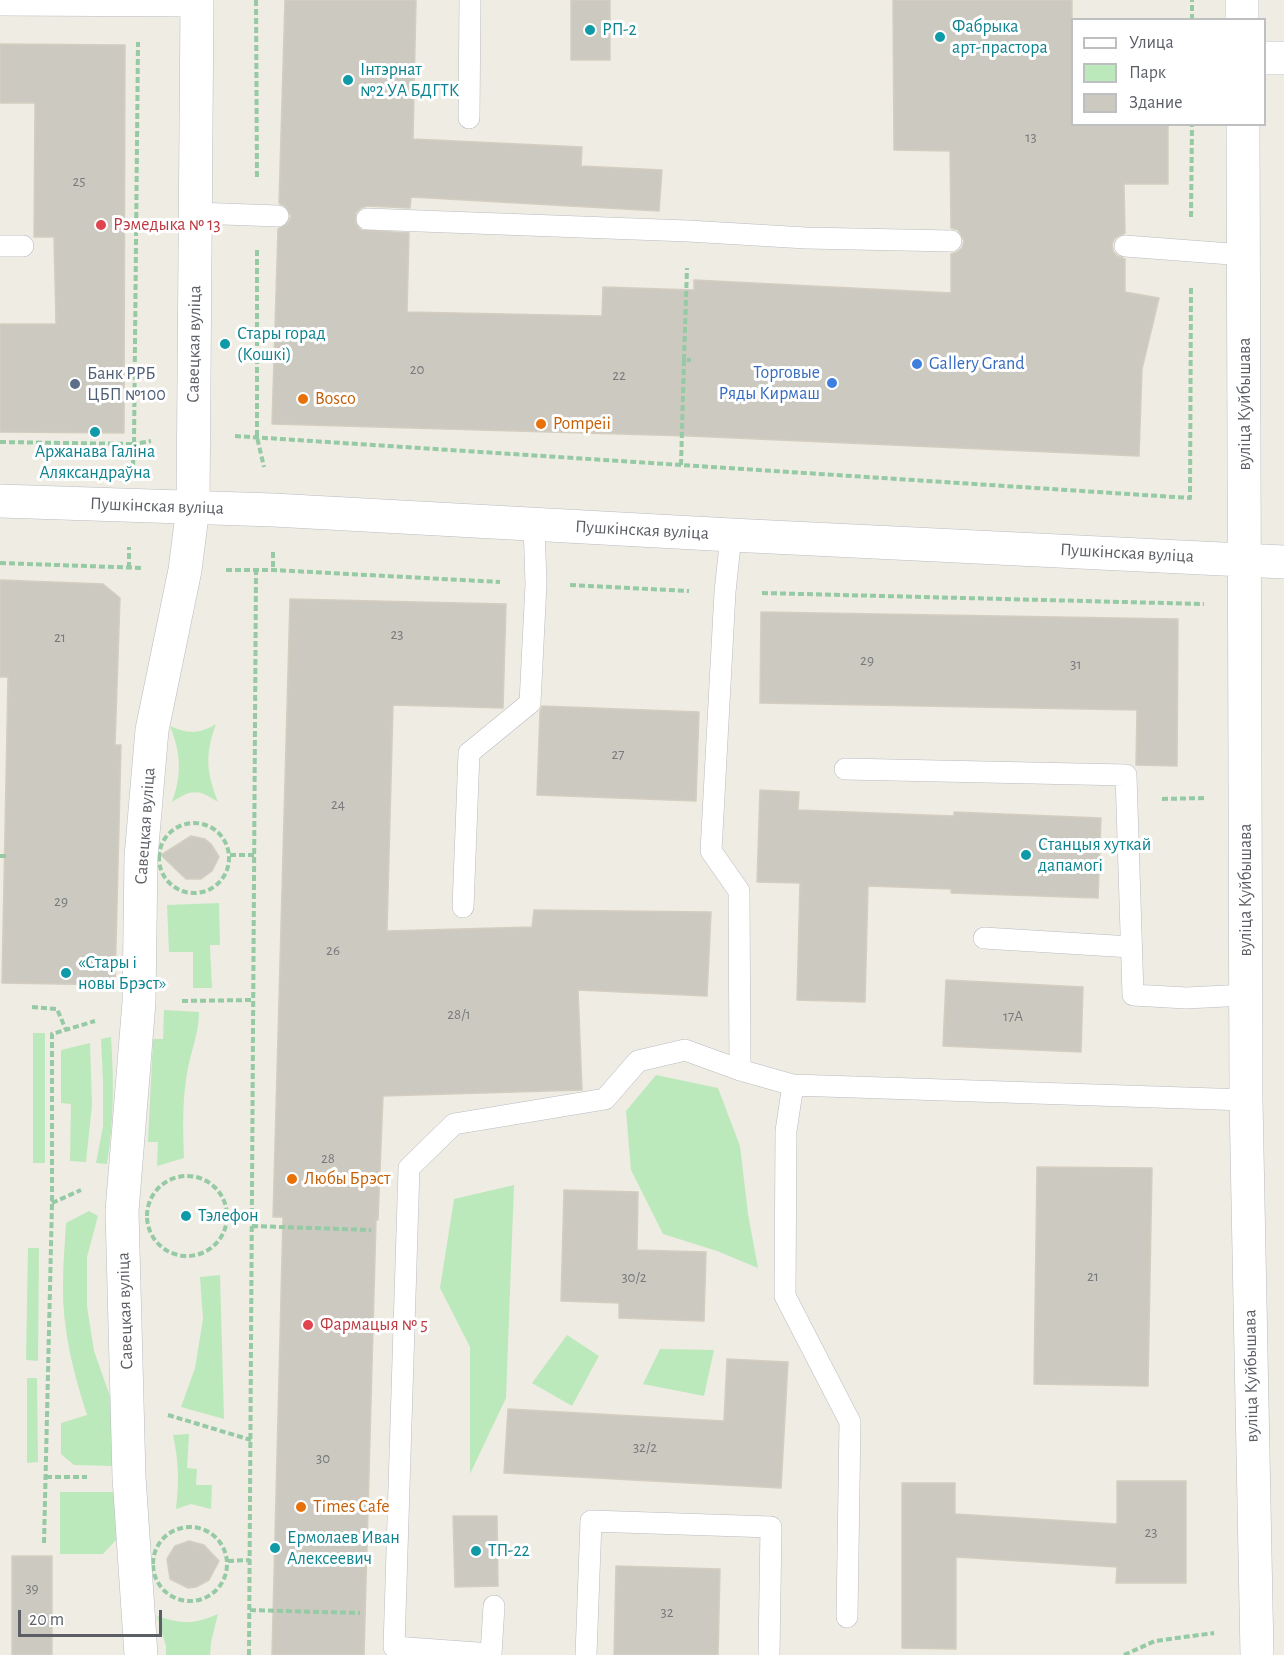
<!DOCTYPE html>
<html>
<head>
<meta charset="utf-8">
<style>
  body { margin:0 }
  #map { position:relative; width:1284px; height:1655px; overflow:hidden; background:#efece3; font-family:"Alegreya Sans",sans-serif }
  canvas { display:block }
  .legend { position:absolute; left:1071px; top:18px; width:195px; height:108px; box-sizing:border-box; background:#fff; border:2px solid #bdbfc1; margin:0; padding:8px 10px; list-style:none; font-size:18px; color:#5b5f65 }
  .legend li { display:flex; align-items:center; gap:12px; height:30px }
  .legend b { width:30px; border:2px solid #bdbfc1 }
  .scale { position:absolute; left:18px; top:1610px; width:144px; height:27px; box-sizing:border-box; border:3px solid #5b5f65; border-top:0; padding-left:8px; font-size:18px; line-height:21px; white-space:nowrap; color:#5b5f65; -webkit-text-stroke:4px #fff; paint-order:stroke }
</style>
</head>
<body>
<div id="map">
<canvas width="1284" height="1655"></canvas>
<ul class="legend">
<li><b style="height:8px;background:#fff"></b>Улица</li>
<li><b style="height:16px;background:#bce9bc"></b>Парк</li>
<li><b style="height:16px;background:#ccc9c1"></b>Здание</li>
</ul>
<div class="scale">20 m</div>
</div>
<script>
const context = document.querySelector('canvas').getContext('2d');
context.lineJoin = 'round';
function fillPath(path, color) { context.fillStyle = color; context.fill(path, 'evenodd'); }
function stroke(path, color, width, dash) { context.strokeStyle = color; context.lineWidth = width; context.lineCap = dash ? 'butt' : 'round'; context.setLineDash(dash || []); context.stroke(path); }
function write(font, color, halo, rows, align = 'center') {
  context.font = font + ' "Alegreya Sans",sans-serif'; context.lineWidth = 6; context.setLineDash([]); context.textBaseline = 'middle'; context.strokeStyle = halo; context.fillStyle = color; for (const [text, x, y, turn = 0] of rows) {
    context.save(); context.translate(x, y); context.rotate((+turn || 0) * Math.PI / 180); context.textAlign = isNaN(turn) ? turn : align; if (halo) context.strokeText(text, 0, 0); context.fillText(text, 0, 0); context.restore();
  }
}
fillPath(new Path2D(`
  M 216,724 C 205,755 206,771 218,802 C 198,789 192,789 172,802 C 182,775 181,753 170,726 C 187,734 200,734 216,724 Z
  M 219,903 L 220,945 L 210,945 L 212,988 L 193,988 L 193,952 L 169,952 L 167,905 Z
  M 164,1010 L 199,1012 C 199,1032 192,1048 188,1068 C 182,1098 183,1128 184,1158 L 157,1166 L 158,1142 L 148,1142 L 153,1039 L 163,1039 Z
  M 33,1033 L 45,1033 L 45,1163 L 33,1163 Z
  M 111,1037 C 114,1083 114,1119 107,1164 L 96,1163 L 103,1126 L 103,1082 L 101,1039 Z
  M 90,1043 L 92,1105 L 86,1162 L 70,1161 L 71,1104 L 61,1103 L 61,1050 Z
  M 656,1075 L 718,1088 L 740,1146 L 748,1214 L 758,1268 L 717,1251 L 663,1234 L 631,1170 L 626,1111 Z
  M 514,1185 L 506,1398 L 470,1474 L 470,1347 L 440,1288 L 454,1199 Z
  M 89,1211 L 98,1216 L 87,1257 L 87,1306 L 94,1351 L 112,1402 L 114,1466 L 74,1465 L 61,1454 L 61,1423 L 87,1415 C 73,1372 62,1328 63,1283 C 63,1263 65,1243 66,1223 Z
  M 28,1248 L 39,1248 L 38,1361 L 26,1360 Z
  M 220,1275 L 224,1419 L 181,1407 L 195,1368 L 203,1319 L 200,1277 Z
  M 567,1335 L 599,1356 L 572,1406 L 532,1383 Z
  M 660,1349 L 714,1350 L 704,1396 L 643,1384 Z
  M 27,1378 L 37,1378 L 38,1462 L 27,1463 Z
  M 189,1434 L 187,1468 L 197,1469 L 196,1485 L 212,1485 L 211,1509 L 191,1504 L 176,1509 C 179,1481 179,1463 173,1435 Z
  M 60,1492 L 115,1492 L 116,1540 L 103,1554 L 60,1554 Z
  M 218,1614 L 211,1642 L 210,1655 L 166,1655 L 166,1646 L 157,1616 C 183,1624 192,1625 218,1614 Z`), '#bce9bc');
const building = new Path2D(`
  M 285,0 L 416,0 L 413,139 L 582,147 L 581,166 L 662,170 L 659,211 L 411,197 L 410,208 L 367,206 L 361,208 L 356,213 L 356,224 L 361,230 L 409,233 L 407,312 L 602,316 L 603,287 L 694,290 L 694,280 L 951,293 L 951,254 L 957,252 L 962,248 L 964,241 L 958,230 L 951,228 L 950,151 L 894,150 L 893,0 L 1072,0 L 1072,124 L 1168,124 L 1168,184 L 1124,184 L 1125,233 L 1115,238 L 1112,244 L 1113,251 L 1117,256 L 1125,259 L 1125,292 L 1159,298 L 1142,369 L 1139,456 L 689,436 L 272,424 L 278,229 L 288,223 L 291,216 L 285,206 L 279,203 Z
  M 571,0 L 610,0 L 610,60 L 571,60 Z
  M 0,44 L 125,45 L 124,433 L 0,432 L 0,324 L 56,324 L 54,237 L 34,237 L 35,103 L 0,103 Z
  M 0,580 L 103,584 L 120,598 L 115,745 L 121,745 L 115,985 L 2,983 L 8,677 L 0,677 Z
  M 290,599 L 506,604 L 503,708 L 393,705 L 387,931 L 532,927 L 534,910 L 711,912 L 707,996 L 578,990 L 582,1090 L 383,1096 L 378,1220 L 376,1220 L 364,1655 L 272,1655 L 283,1217 L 273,1217 Z
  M 761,612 L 1178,619 L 1177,766 L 1136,765 L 1137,710 L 760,703 Z
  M 542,706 L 699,712 L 696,801 L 537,795 L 540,711 Z
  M 760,790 L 799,792 L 798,810 L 954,816 L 954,812 L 1101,818 L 1098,898 L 951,893 L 951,889 L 868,886 L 865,1002 L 797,1000 L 800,883 L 757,882 Z
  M 191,836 L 205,839 L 211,844 L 219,857 L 212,871 L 201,879 L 186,879 L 161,855 Z
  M 946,980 L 1083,987 L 1081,1052 L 943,1046 Z
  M 1037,1167 L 1152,1168 L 1148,1386 L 1034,1384 Z
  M 564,1190 L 638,1192 L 637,1250 L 706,1252 L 704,1321 L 619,1318 L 619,1303 L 561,1301 Z
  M 727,1359 L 788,1362 L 781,1488 L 504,1473 L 508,1409 L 724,1421 Z
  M 1117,1481 L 1186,1481 L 1186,1583 L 1116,1583 L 1117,1567 L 956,1557 L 956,1649 L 902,1648 L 902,1483 L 955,1483 L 955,1514 L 1117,1524 Z
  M 453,1516 L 497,1516 L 498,1586 L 455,1587 Z
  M 189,1541 L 204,1545 L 219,1561 L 209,1580 L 196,1587 L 188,1588 L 170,1579 L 167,1559 L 175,1546 Z
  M 12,1556 L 52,1556 L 52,1655 L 12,1655 Z
  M 616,1566 L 720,1569 L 718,1655 L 614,1655 Z`);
fillPath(building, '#ccc9c1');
stroke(building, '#d4cec0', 1.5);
const service = new Path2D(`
  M 0,5 L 197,6
  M 469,118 L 470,0
  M 196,213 L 278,216
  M 367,219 L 688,231 L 806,238 L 951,241
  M 0,246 L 23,246
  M 1125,246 L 1244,255
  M 731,535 L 725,592 L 711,851 L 739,891 L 740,1070
  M 845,769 L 1126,775 L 1133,995 L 1186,998 L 1246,995
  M 463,907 L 469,753 L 530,703 L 536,584 L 534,524
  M 984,938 L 1131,947
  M 793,1085 L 786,1131 L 785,1296 L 850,1422 L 847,1617
  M 494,1606 L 491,1654 L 394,1647 L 409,1168 L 454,1124 L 605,1099 L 638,1061 L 685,1050 L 740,1070 L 793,1085 L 1246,1100
  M 586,1655 L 591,1521 L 771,1527 L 769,1655`);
const pedestrian = new Path2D(`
  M 1242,0 L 1242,20
  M 141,1655 L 129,1477 L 122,1211 L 139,1002 L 141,857 L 152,730 L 185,570 L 193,507`);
const minor = new Path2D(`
  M 1264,58 L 1284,58
  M 1243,124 L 1246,1100 L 1257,1655
  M 0,501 L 273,510 L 731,535 L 1284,562
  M 193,507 L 197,0`);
stroke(service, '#b8bbc0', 22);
stroke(pedestrian, '#b8bbc0', 34);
stroke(minor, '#b8bbc0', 34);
stroke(new Path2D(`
  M 256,0 L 257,179
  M 1192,20 L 1192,0
  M 1191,217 L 1192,124
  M 257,250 L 257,437 L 264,467
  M 684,360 L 687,268
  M 235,436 L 1190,498 L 1191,287
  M 0,442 L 134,444 L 138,42
  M 133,465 L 134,444 L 151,441
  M 681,465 L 684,360 L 691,360
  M 273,552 L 273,570
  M 0,563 L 143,568
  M 129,568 L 129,547
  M 226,570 L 273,570 L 500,582
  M 570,585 L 689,591
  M 762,593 L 1204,604
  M 1162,799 L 1205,798
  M159 858a35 35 0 1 1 70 0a35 35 0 1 1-70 0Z
  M 230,855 L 254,855
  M 0,856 L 6,856
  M 182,1001 L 253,1000
  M 32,1007 L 57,1009 L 66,1030
  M147 1216a40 40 0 1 1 80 0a40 40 0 1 1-80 0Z
  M 52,1203 L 81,1190
  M 228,1215 L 252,1215
  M 252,1226 L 371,1230
  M 168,1415 L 251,1440
  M 46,1477 L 87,1477
  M153 1564a37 37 0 1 1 74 0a37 37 0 1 1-74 0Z
  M 44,1543 L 52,1203 L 52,1034 L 95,1021
  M 228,1561 L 250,1560
  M 250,1610 L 360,1613
  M 249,1655 L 256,570
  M 1124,1655 L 1155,1641 L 1214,1633`), '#95caa4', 4, [6, 3]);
stroke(service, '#fff', 21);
stroke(pedestrian, '#fff', 33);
stroke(minor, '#fff', 33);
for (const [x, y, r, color] of [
  [590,30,6,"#0f9aa8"],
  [940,37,6,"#0f9aa8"],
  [348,80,6,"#0f9aa8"],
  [101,225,6,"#e0444e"],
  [225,344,6,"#0f9aa8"],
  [917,364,6,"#3f7fe0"],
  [832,383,6,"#3f7fe0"],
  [75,384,6,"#5c6f8a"],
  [303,399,6,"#e8710a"],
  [541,424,6,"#e8710a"],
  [95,432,6,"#0f9aa8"],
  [1026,855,6,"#0f9aa8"],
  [66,973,6,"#0f9aa8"],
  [292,1179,6,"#e8710a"],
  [186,1216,6,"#0f9aa8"],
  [308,1325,6,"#e0444e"],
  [301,1507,6,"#e8710a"],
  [275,1548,6,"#0f9aa8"],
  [476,1551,6,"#0f9aa8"]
]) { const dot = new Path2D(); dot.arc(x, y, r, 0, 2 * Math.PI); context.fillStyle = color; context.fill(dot); stroke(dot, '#fff', 2); }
write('15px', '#777a7c', null, [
  ["13",1031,137],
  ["25",79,181],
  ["20",417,369],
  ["22",619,375],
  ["23",397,634],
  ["21",60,637],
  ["29",867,660],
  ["31",1076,664],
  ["27",618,754],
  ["24",338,804],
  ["29",61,901],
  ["26",333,950],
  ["28/1",459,1014],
  ["17А",1013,1016],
  ["28",328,1158],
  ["21",1093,1276],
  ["30/2",634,1277],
  ["32/2",645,1447],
  ["30",323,1458],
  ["23",1151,1532],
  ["39",32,1588],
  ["32",667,1612]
]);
write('18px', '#0d838f', '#fff', [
  ["Фабрыка",952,27],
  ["арт-прастора",952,48],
  ["РП-2",602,30],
  ["Інтэрнат",360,70],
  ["№2 УА БДГТК",360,91],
  ["Стары горад",237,334],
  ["(Кошкі)",237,355],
  ["Аржанава Галіна",95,452,"center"],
  ["Аляксандраўна",95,473,"center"],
  ["Станцыя хуткай",1038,845],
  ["дапамогі",1038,866],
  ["«Стары і",78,963],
  ["новы Брэст»",78,984],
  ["Тэлефон",198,1216],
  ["Ермолаев Иван",287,1538],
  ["Алексеевич",287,1559],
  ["ТП-22",488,1551]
], 'left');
write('18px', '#be3a42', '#fff', [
  ["Рэмедыка № 13",113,225],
  ["Фармацыя № 5",320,1325]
], 'left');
write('18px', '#5b5f65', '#fff', [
  ["Савецкая вуліца",194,344,-89],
  ["вуліца Куйбышава",1245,404,-90],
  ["Пушкінская вуліца",157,506,2],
  ["Пушкінская вуліца",642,530,3],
  ["Пушкінская вуліца",1127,553,3],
  ["Савецкая вуліца",145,826,-86],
  ["вуліца Куйбышава",1246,890,-90],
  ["Савецкая вуліца",125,1311,-92],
  ["вуліца Куйбышава",1251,1376,-91]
]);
write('18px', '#366cbe', '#fff', [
  ["Gallery Grand",929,364],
  ["Торговые",820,373,"right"],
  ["Ряды Кирмаш",820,394,"right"]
], 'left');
write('18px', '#4e5e75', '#fff', [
  ["Банк РРБ",87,374],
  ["ЦБП №100",87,395]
], 'left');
write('18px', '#c56008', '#fff', [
  ["Bosco",315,399],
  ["Pompeii",553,424],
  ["Любы Брэст",304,1179],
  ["Times Cafe",313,1507]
], 'left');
</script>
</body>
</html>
